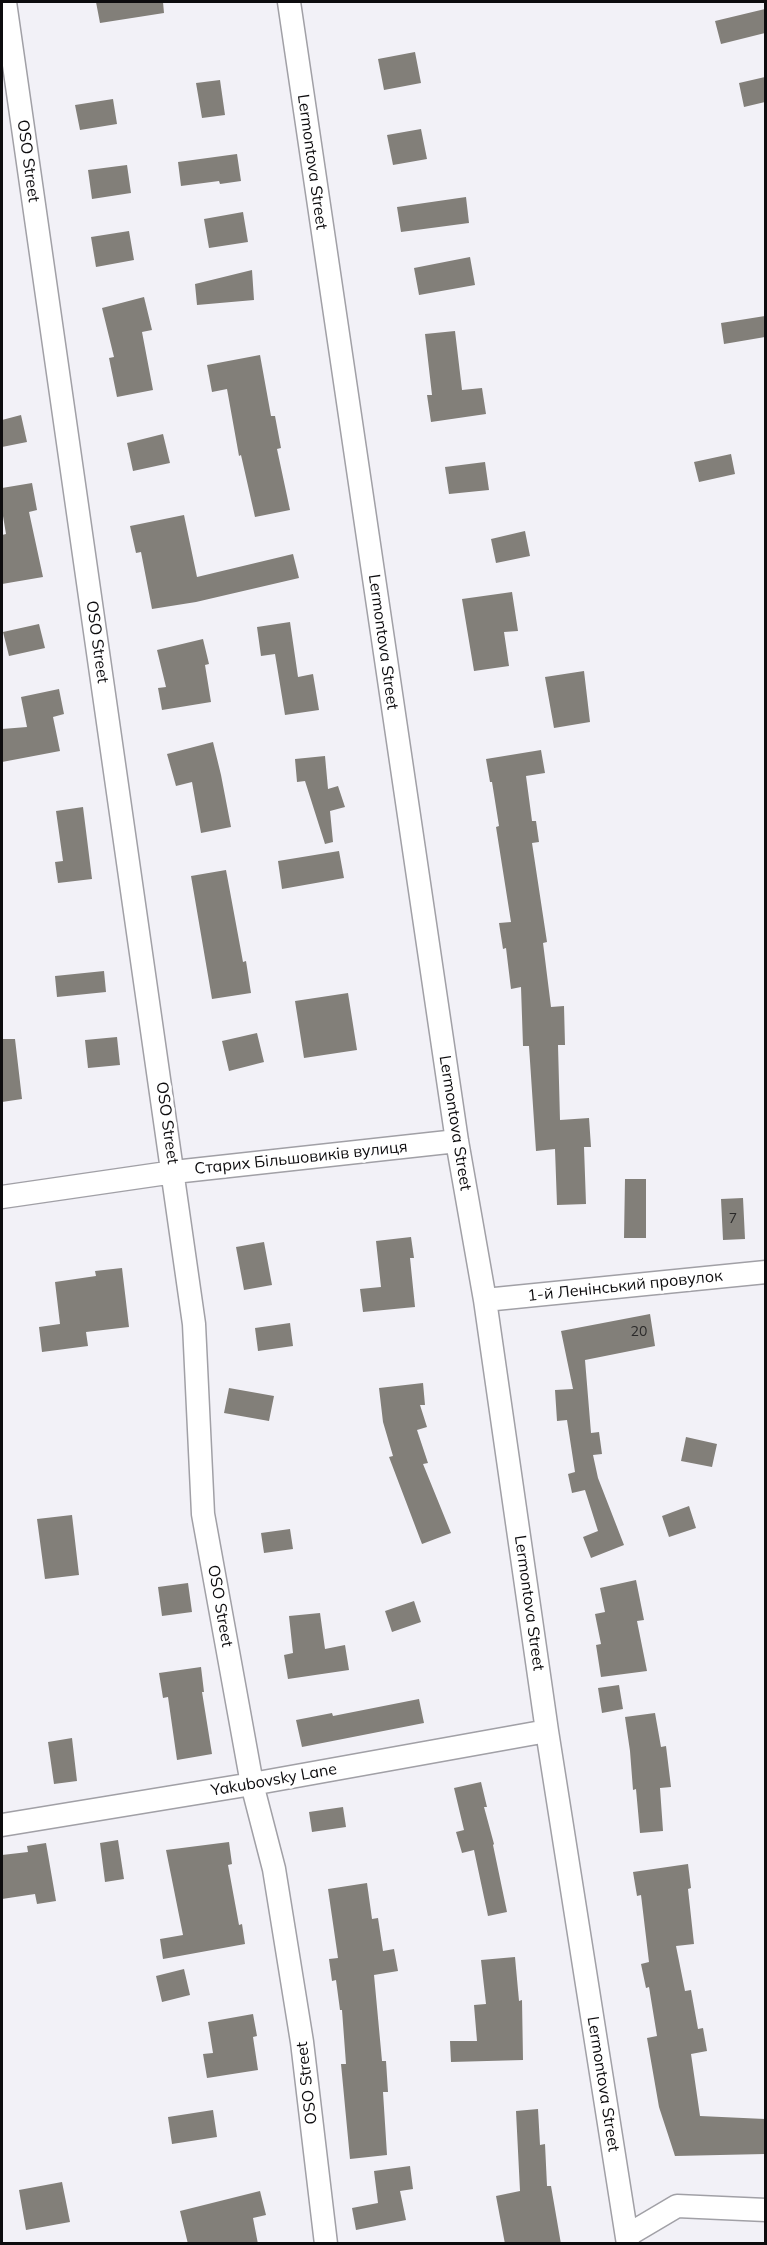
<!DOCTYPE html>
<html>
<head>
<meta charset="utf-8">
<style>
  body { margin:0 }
  #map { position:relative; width:767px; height:2245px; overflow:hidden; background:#f2f1f7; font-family:Mulish,sans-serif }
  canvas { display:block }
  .frame { position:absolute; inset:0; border:3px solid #0d0c0e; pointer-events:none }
</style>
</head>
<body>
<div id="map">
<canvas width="767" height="2245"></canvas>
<div class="frame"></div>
</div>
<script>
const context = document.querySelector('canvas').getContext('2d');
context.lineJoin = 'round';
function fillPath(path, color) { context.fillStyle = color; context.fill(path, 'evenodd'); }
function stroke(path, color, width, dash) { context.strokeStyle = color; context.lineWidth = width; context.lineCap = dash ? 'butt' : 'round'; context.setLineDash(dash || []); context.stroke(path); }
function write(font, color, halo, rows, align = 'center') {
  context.font = font + ' Mulish,sans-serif'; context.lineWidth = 6; context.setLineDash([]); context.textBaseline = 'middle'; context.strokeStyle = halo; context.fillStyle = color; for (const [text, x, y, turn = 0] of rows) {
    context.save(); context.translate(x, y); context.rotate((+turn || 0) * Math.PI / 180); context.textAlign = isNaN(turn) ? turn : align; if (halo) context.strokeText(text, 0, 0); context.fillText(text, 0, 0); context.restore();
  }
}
fillPath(new Path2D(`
  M 96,2 L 163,2 L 164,13 L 100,23 Z
  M 765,9 L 765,33 L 721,44 L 715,21 Z
  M 415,52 L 421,83 L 384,90 L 378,59 Z
  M 765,77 L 765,102 L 744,107 L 739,83 Z
  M 220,80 L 225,115 L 202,118 L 196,83 Z
  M 113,99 L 117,124 L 80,130 L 75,105 Z
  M 421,129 L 427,159 L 393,165 L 387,135 Z
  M 237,154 L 241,181 L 220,184 L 219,181 L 181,186 L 178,162 Z
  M 127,165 L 131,193 L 92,199 L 88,170 Z
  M 466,197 L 469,223 L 401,232 L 397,207 Z
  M 243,212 L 248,242 L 209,248 L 204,219 Z
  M 129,231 L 134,260 L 96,267 L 91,237 Z
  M 470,257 L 475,285 L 419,295 L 414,268 Z
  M 252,270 L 254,300 L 197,305 L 195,284 Z
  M 144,297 L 152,330 L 142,332 L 153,390 L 117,397 L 109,358 L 114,357 L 102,308 Z
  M 765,316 L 765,337 L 724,344 L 721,323 Z
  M 455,331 L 462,390 L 482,388 L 486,414 L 431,422 L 427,395 L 432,395 L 425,334 Z
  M 260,355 L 271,416 L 275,416 L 281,448 L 277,449 L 290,510 L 255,517 L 241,455 L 239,456 L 227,389 L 212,392 L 207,365 Z
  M 21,415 L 27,442 L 2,447 L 2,420 Z
  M 163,434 L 170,463 L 133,471 L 127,443 Z
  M 731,454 L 735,474 L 699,482 L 694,462 Z
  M 485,462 L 489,490 L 449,494 L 445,467 Z
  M 32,483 L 37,510 L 29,512 L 43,577 L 2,584 L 2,535 L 6,534 L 2,510 L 2,488 Z
  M 184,515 L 197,577 L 293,554 L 299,578 L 196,602 L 152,609 L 141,552 L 136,553 L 130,526 Z
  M 525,531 L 530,556 L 496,563 L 491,539 Z
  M 512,592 L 518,631 L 504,632 L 509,666 L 474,671 L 462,599 Z
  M 290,622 L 298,677 L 313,674 L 319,710 L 285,715 L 275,654 L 261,656 L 257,627 Z
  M 39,624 L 45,648 L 9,656 L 3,632 Z
  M 203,639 L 209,664 L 205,665 L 211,702 L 162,710 L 158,688 L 166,687 L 157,650 Z
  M 584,671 L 590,722 L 554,728 L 545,677 Z
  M 59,689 L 64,714 L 53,717 L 60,751 L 2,762 L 2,729 L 27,727 L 21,697 Z
  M 213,742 L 221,775 L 231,827 L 201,833 L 192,782 L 176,786 L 167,754 Z
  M 541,750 L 545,773 L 526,776 L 532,821 L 536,821 L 539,842 L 532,843 L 547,942 L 543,943 L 551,1007 L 564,1006 L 565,1045 L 558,1045 L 560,1120 L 589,1118 L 591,1147 L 584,1147 L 586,1204 L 557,1205 L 555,1149 L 536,1151 L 529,1046 L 523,1046 L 521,987 L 511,989 L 506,948 L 503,949 L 499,923 L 511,922 L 496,827 L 499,826 L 492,782 L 490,782 L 486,759 Z
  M 325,756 L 328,789 L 338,786 L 345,807 L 330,811 L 333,842 L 325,844 L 305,781 L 297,782 L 295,759 Z
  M 83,807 L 92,879 L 58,883 L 55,862 L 63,861 L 56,811 Z
  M 339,851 L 344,878 L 282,889 L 278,861 Z
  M 226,870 L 243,962 L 246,961 L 251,993 L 212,999 L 191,876 Z
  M 104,971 L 106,992 L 57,997 L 55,976 Z
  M 348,993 L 357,1050 L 304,1058 L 295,1001 Z
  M 257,1033 L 264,1062 L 229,1071 L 222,1041 Z
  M 117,1037 L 120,1065 L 88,1068 L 85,1040 Z
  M 2,1039 L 15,1039 L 22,1099 L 2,1102 Z
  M 625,1179 L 646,1179 L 646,1238 L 624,1238 Z
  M 743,1198 L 745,1239 L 723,1240 L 721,1199 Z
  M 411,1237 L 414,1258 L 410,1258 L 415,1307 L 363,1312 L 360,1289 L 381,1287 L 376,1241 Z
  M 264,1242 L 272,1285 L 244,1290 L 236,1247 Z
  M 122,1268 L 129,1327 L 86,1332 L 88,1346 L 42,1352 L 39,1327 L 60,1324 L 55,1282 L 96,1276 L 95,1271 Z
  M 650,1314 L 655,1346 L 585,1360 L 591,1433 L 599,1432 L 602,1454 L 593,1455 L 598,1478 L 624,1545 L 591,1558 L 583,1537 L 598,1531 L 585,1490 L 572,1493 L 568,1474 L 575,1472 L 567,1420 L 557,1421 L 555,1390 L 573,1389 L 561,1331 Z
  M 290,1323 L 293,1346 L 258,1351 L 255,1328 Z
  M 423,1383 L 425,1405 L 420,1405 L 427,1427 L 417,1430 L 428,1463 L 423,1464 L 451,1533 L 422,1544 L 389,1457 L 393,1456 L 383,1422 L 379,1388 Z
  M 229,1388 L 274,1396 L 269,1421 L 224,1413 Z
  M 686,1437 L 717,1444 L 712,1467 L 681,1461 Z
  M 689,1506 L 696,1528 L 669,1537 L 662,1516 Z
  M 72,1515 L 79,1575 L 45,1579 L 37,1519 Z
  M 290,1529 L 293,1549 L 264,1553 L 261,1533 Z
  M 636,1580 L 644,1620 L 637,1621 L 647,1671 L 601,1677 L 596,1645 L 601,1644 L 595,1614 L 605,1612 L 600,1588 Z
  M 188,1583 L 192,1612 L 162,1616 L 158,1587 Z
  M 414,1601 L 421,1622 L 392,1632 L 385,1611 Z
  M 320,1613 L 325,1649 L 345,1645 L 349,1670 L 288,1679 L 284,1655 L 293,1653 L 289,1616 Z
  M 201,1667 L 204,1692 L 202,1692 L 212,1754 L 177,1760 L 168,1697 L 163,1698 L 159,1673 Z
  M 619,1685 L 623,1709 L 602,1713 L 598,1688 Z
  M 419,1699 L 424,1723 L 302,1747 L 296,1720 L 332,1713 L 333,1716 Z
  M 655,1713 L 661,1747 L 666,1746 L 671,1787 L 660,1788 L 663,1831 L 640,1833 L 636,1789 L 633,1790 L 630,1751 L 625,1717 Z
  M 72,1738 L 77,1781 L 54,1784 L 48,1742 Z
  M 481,1782 L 487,1807 L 484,1807 L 494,1844 L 493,1845 L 507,1912 L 488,1916 L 474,1850 L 462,1853 L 456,1832 L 464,1830 L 454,1788 Z
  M 343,1807 L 346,1827 L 312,1832 L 309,1812 Z
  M 118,1840 L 124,1879 L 105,1882 L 100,1843 Z
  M 229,1842 L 232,1864 L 228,1865 L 239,1925 L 242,1924 L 245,1944 L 163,1959 L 160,1939 L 183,1935 L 166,1850 Z
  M 46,1843 L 56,1901 L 37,1904 L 35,1894 L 2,1899 L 2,1855 L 28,1852 L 27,1846 Z
  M 688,1864 L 691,1888 L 688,1889 L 694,1944 L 676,1946 L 685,1991 L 691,1990 L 698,2029 L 703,2028 L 707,2051 L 691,2054 L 700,2116 L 765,2119 L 765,2154 L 675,2156 L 659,2107 L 647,2038 L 657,2036 L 649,1987 L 646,1988 L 641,1964 L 649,1962 L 641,1895 L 637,1896 L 633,1872 Z
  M 367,1883 L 372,1919 L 378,1918 L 383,1951 L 394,1949 L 398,1971 L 374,1975 L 382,2061 L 386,2061 L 388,2092 L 383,2092 L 387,2155 L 350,2159 L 341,2064 L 346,2064 L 342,2010 L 340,2010 L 336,1980 L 332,1981 L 329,1959 L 338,1958 L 328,1889 Z
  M 515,1957 L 519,2001 L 522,2000 L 523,2060 L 451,2062 L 450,2041 L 477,2041 L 474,2005 L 486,2004 L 481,1960 Z
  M 184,1969 L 190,1995 L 162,2002 L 156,1976 Z
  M 253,2014 L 257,2036 L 253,2037 L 258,2070 L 207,2078 L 203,2054 L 213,2053 L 208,2022 Z
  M 538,2109 L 540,2145 L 545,2144 L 547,2186 L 551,2186 L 561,2244 L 505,2244 L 496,2196 L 520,2191 L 516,2111 Z
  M 213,2110 L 217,2137 L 172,2144 L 168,2117 Z
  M 410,2166 L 413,2189 L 400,2191 L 406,2220 L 356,2230 L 352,2208 L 378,2203 L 374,2171 Z
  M 62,2182 L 70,2222 L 26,2230 L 19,2190 Z
  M 260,2191 L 266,2215 L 253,2218 L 258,2244 L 188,2244 L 180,2211 Z`), '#827f79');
const street = new Path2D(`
  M 5,2 L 194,1324 L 203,1514 L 252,1784 L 274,1869 L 302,2042 L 326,2244
  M 289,2 L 457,1141 L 485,1300 L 547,1731 L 628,2244
  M 2,1197 L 174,1172 L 457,1141
  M 485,1300 L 766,1272
  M 2,1825 L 252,1784 L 547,1731
  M 628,2235 L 677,2206 L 766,2210`);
stroke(street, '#a1a0a6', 25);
stroke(street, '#fff', 22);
write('14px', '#2a2929', null, [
  ["7",733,1219],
  ["20",639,1332]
]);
write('16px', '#0d0c0e', '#fff', [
  ["OSO Street",28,161,82],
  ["Lermontova Street",312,162,82],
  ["OSO Street",97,642,82],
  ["Lermontova Street",383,642,82],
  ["OSO Street",167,1123,82],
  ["Lermontova Street",455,1123,81],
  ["Старих Більшовиків вулиця",301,1158,-6],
  ["1-й Ленінський провулок",625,1286,-6],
  ["Lermontova Street",529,1603,82],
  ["OSO Street",220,1606,80],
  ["Yakubovsky Lane",274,1780,-10],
  ["OSO Street",307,2083,-97],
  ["Lermontova Street",603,2084,81]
]);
</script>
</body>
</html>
